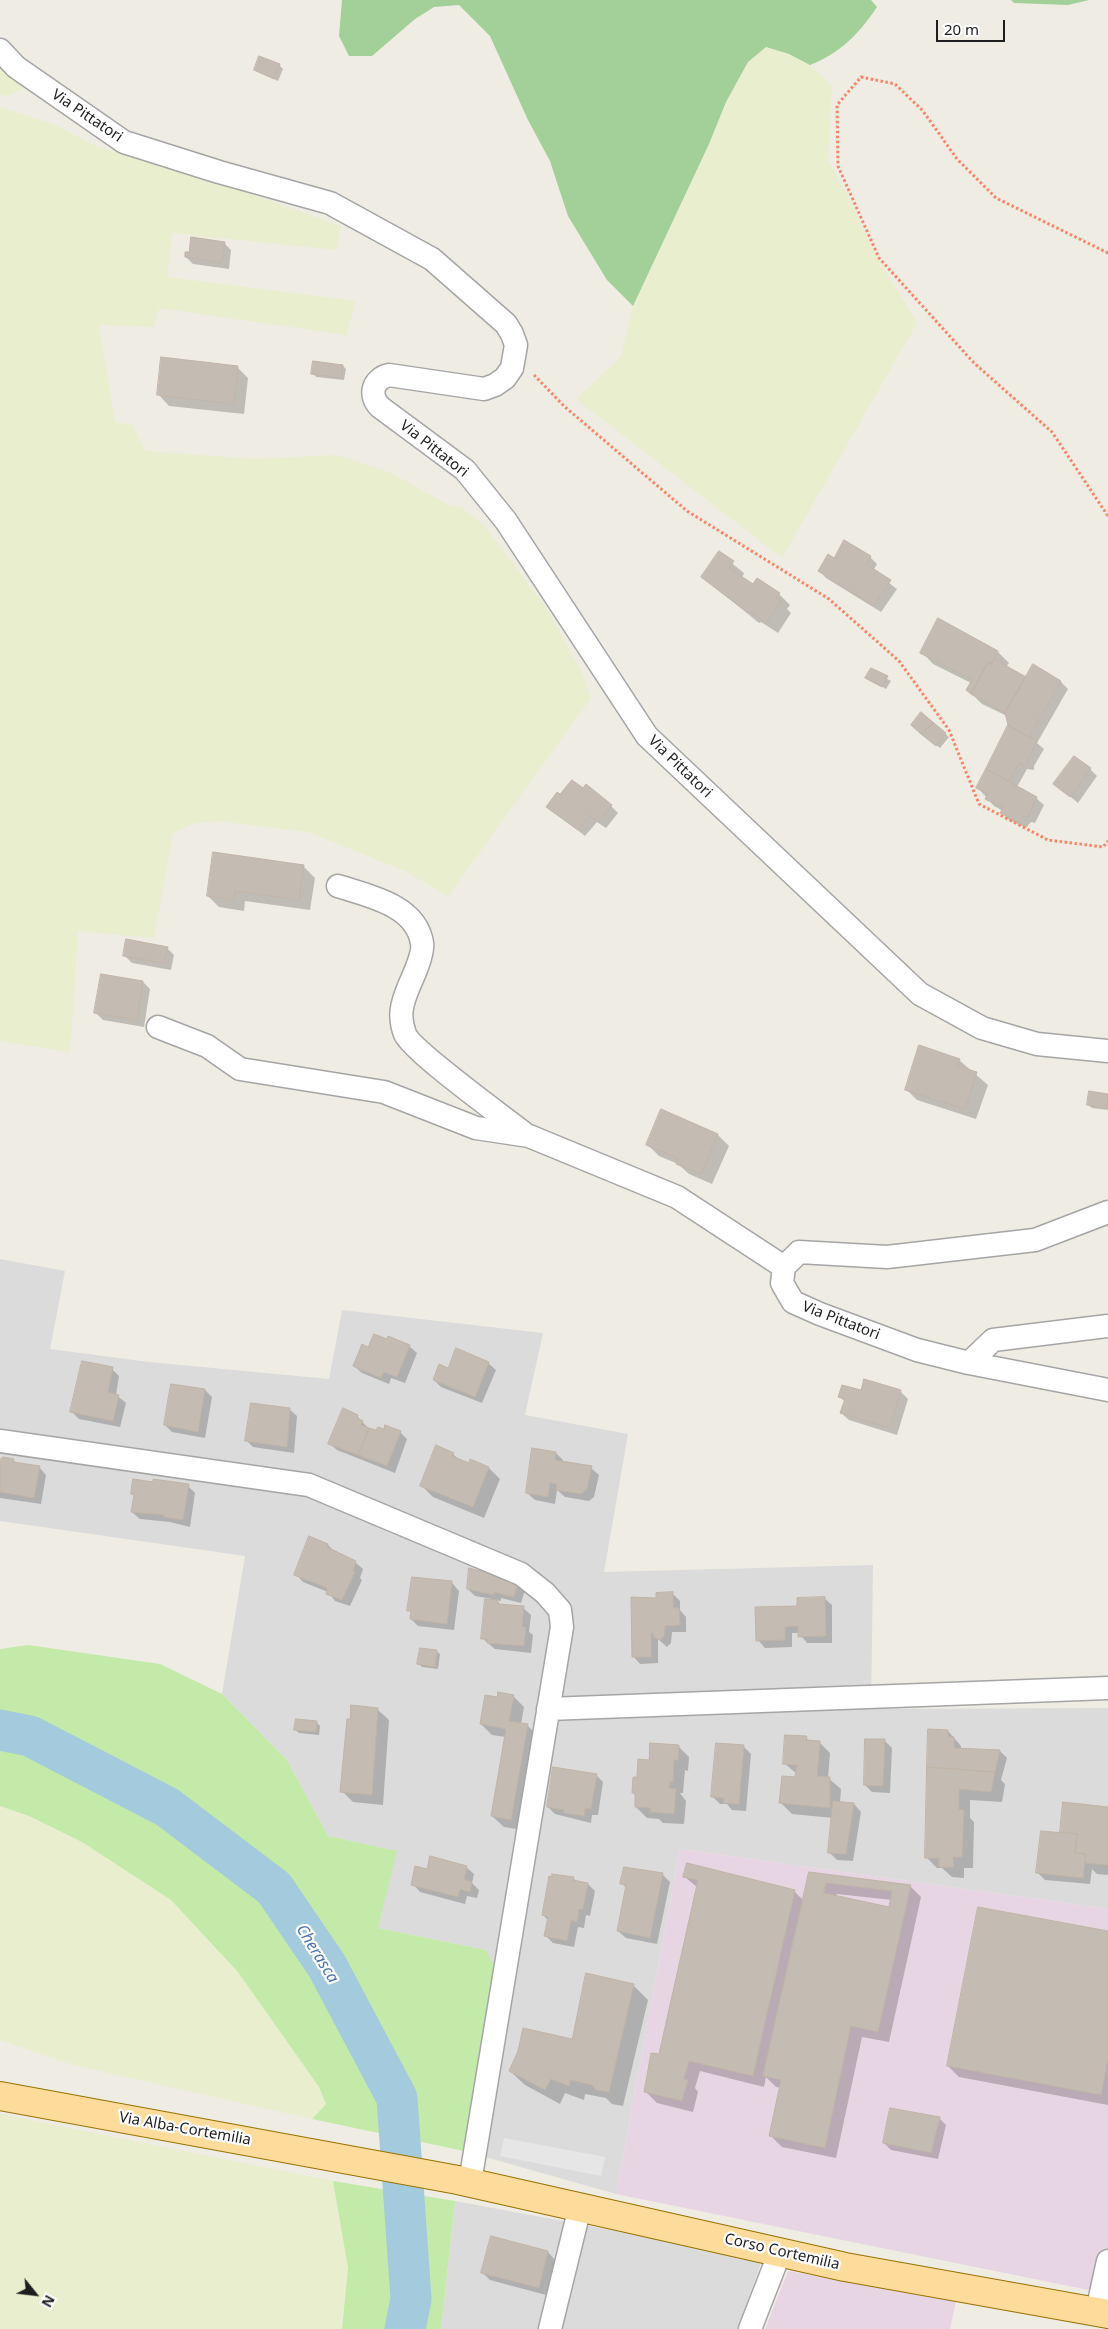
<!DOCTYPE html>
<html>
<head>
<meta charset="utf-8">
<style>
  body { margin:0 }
  #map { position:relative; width:1108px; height:2329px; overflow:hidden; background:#efece3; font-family:"Noto Sans",sans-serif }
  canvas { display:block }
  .north { position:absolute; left:10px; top:2269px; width:50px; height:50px; -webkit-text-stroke:4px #fff; paint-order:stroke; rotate:119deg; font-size:14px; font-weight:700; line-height:20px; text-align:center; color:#1e1e1e }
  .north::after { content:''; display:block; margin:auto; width:18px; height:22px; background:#1e1e1e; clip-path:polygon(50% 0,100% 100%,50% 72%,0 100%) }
  .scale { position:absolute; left:936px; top:20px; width:69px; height:22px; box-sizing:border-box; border:2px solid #1e1e1e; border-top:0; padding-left:6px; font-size:15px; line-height:18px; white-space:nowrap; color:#1e1e1e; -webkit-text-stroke:4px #fff; paint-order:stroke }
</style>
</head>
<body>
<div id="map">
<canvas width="1108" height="2329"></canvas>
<div class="north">N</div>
<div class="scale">20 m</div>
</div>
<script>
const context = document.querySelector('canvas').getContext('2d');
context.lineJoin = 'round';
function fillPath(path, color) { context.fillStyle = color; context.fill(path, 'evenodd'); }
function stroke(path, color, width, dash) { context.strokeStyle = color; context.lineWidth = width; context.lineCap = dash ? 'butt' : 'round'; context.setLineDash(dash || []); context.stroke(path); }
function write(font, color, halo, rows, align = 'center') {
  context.font = font + ' "Noto Sans",sans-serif'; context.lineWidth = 4.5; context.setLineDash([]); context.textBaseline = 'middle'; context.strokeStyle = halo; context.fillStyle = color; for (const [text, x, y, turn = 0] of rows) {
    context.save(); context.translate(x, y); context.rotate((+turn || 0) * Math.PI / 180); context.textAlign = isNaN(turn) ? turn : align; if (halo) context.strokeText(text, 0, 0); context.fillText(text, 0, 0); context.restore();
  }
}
fillPath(new Path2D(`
  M 0,1259 L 65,1271 L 50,1349 L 149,1362 L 329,1379 L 342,1310 L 543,1333 L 525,1415 L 628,1434 L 604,1572 L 873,1565 L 871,1709 L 1108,1708 L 1108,1909 L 680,1849 L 616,2194 L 464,2151 L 486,1950 L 378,1928 L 396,1851 L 328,1836 L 287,1760 L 222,1694 L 245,1556 L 0,1521 Z
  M 455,2201 L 763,2258 L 737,2329 L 441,2329 Z`), '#dcdbdb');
fillPath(new Path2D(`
  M 680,1849 L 1108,1909 L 1108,2294 L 616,2194 Z
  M 788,2271 L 956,2301 L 950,2329 L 765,2329 Z`), '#e8d5e3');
fillPath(new Path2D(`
  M 766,47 L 789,54 L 810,65 L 832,86 L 828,159 L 852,204 L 871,247 L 917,323 L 782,558 L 576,399 L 621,357 L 633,306 L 709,144 L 726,102 L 748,62 Z
  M 0,66 L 24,88 L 7,96 L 0,94 Z
  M 0,107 L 53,124 L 98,147 L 222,184 L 341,226 L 336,250 L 172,233 L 167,277 L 356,301 L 346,335 L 159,308 L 154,327 L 99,325 L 115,422 L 133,425 L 145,451 L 255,459 L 337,455 L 391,473 L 450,506 L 461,507 L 483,524 L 545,606 L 581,671 L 591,698 L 448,896 L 405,871 L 308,832 L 218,821 L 195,823 L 173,833 L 154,938 L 78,931 L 70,1052 L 0,1041 Z
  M 0,1806 L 29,1816 L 82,1842 L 171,1900 L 238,1972 L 319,2087 L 326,2104 L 312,2119 L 73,2065 L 0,2040 Z
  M 0,2114 L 333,2181 L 348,2268 L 341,2329 L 0,2329 Z`), '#e9eece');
fillPath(new Path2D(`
  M 28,1645 L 160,1664 L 222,1694 L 287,1760 L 328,1836 L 397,1851 L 378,1928 L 486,1950 L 495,1967 L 464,2151 L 312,2119 L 326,2104 L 319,2087 L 238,1972 L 171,1900 L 82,1842 L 29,1816 L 0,1806 L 0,1649 Z
  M 333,2181 L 455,2201 L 441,2329 L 342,2329 L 348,2268 Z`), '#c3eaa8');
fillPath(new Path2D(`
  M 342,0 L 871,0 L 877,7 C 859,34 840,53 810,65 L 789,54 L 766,47 L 748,62 L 726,102 L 709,144 L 633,306 L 607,280 L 568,216 L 550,161 L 528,120 L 490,36 L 459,5 L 434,7 L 415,19 L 372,56 L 349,56 L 339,36 Z
  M 1011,0 L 1089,0 L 1068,5 L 1014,3 Z`), '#a3cf98');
fillPath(new Path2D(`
  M 504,2138 L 605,2157 L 601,2176 L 500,2156 Z`), '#e6e6e6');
fillPath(new Path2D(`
  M 279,65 L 283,69 L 278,81 L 255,70 Z
  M 224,243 L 231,250 L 229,269 L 193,264 L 186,257 Z
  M 343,366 L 346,369 L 344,380 L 316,377 L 313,373 Z
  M 237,367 L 248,378 L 244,414 L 169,406 L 158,394 Z
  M 719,553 L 744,573 L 742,578 L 753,585 L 779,594 L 790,605 L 787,609 L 791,613 L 778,633 L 761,622 L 759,623 L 703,577 Z
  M 870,557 L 877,564 L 873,571 L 897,589 L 881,612 L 826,578 L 819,570 L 834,559 Z
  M 922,652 L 998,652 L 1009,663 L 1006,667 L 1026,679 L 1034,666 L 1061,682 L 1068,689 L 1037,743 L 1044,749 L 1034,766 L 1034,770 L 1027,769 L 1017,787 L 1036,798 L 1044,805 L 1035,823 L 1031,822 L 1026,828 L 1009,820 L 1002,812 L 1003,811 L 994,806 L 977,787 L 1009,725 L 1007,716 L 982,704 L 968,690 L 971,683 L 933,664 Z
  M 871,670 L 891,681 L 886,689 L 867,678 Z
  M 921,714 L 949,737 L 940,748 L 915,728 Z
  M 1090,769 L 1097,776 L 1078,803 L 1055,784 Z
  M 560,795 L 611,806 L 618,813 L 606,828 L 597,822 L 585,836 L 547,806 Z
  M 214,854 L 304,867 L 315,878 L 310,910 L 245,901 L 244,911 L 219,907 L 208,896 Z
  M 167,948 L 174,955 L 171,970 L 132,963 L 125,956 Z
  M 143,982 L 150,989 L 144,1027 L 103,1020 L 96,1013 Z
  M 959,1060 L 988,1085 L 976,1119 L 917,1100 L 906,1089 Z
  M 1090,1092 L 1108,1095 L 1108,1110 L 1092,1108 L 1088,1105 Z
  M 718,1135 L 729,1146 L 712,1184 L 689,1174 L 678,1164 L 659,1156 L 648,1145 Z
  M 409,1346 L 417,1353 L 405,1383 L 391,1378 L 389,1384 L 362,1373 L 354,1366 L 369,1348 Z
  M 488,1363 L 496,1370 L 482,1403 L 441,1387 L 434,1380 L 449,1369 Z
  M 112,1369 L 119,1376 L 116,1395 L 126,1403 L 120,1427 L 79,1419 L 72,1412 Z
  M 172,1385 L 205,1390 L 212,1397 L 205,1438 L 172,1432 L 165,1425 Z
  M 900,1391 L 908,1399 L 897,1435 L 849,1420 L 841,1413 L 845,1402 L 840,1397 L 861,1392 Z
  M 289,1409 L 297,1416 L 294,1453 L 253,1447 L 246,1440 Z
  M 357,1416 L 369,1429 L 377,1432 L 400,1432 L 407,1439 L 395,1473 L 337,1450 L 329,1443 Z
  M 556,1453 L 563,1460 L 563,1463 L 591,1468 L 599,1475 L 594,1497 L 589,1501 L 565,1497 L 557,1490 L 555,1504 L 535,1500 L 527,1493 Z
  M 453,1454 L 460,1461 L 469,1464 L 489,1468 L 500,1479 L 484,1518 L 433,1497 L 422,1486 Z
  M 13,1460 L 17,1464 L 39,1467 L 46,1475 L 41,1504 L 0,1498 L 0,1462 Z
  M 154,1483 L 188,1486 L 195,1493 L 190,1527 L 170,1522 L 140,1519 L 132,1512 L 135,1497 L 132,1494 Z
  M 328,1545 L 335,1552 L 355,1562 L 363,1569 L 360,1578 L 362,1580 L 350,1606 L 335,1601 L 328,1592 L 303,1582 L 296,1574 Z
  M 518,1582 L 525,1590 L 521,1603 L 501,1598 L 501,1601 L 496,1600 L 502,1606 L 523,1608 L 531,1615 L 529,1632 L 533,1635 L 531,1653 L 495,1649 L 482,1638 L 492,1599 L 475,1596 L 468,1589 Z
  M 452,1583 L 459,1591 L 454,1630 L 418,1626 L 411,1619 L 412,1613 L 409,1610 Z
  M 672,1593 L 680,1601 L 680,1610 L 686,1617 L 686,1632 L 672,1632 L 671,1643 L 667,1647 L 658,1639 L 658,1663 L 640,1664 L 633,1656 L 657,1599 Z
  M 824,1598 L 832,1605 L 832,1643 L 807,1643 L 799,1633 L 792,1633 L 792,1647 L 765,1648 L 758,1640 L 798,1607 Z
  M 436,1651 L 440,1654 L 438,1669 L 422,1667 L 419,1664 Z
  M 513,1696 L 524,1707 L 521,1724 L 527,1725 L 538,1736 L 522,1830 L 504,1827 L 492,1816 L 506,1737 L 492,1735 L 481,1724 L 498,1698 Z
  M 377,1709 L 389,1720 L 383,1805 L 353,1802 L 342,1791 Z
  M 316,1722 L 320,1726 L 319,1735 L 299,1733 L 296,1730 Z
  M 948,1731 L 961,1746 L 961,1750 L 1000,1751 L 1007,1758 L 1001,1780 L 1005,1784 L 1002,1802 L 970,1800 L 970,1818 L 974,1822 L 973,1868 L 964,1868 L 964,1878 L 952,1877 L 942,1868 L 937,1868 L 926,1857 Z
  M 806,1738 L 810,1741 L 819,1742 L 830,1753 L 828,1778 L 841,1789 L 840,1803 L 854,1804 L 861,1812 L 853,1861 L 837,1860 L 829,1852 L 833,1818 L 792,1814 L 781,1803 L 797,1774 L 784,1763 Z
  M 885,1741 L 892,1748 L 890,1793 L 872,1792 L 865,1785 Z
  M 678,1746 L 689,1757 L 688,1771 L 685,1770 L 683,1793 L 680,1793 L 686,1801 L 684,1824 L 663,1823 L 659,1819 L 647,1818 L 636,1807 L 636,1796 L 633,1793 L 638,1778 L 651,1762 Z
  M 743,1746 L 751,1754 L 746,1811 L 732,1810 L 727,1804 L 720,1804 L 713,1797 Z
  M 596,1775 L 603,1782 L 598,1815 L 592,1815 L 591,1823 L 555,1814 L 548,1807 Z
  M 1108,1808 L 1108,1875 L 1097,1874 L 1092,1869 L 1090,1884 L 1045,1880 L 1038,1873 L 1064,1834 L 1062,1832 Z
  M 466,1867 L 474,1874 L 472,1883 L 479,1890 L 477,1898 L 467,1896 L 465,1904 L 420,1892 L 413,1884 L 427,1871 Z
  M 662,1874 L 670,1882 L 657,1944 L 626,1938 L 618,1931 L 626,1888 L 622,1883 Z
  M 810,1874 L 910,1886 L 921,1897 L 889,2042 L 862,2037 L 836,2158 L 782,2147 L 771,2136 L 781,2088 L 776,2087 L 766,2077 L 764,2087 L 700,2071 L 695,2088 L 698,2092 L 693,2112 L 657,2103 L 646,2092 L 660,2056 L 698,1888 L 685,1877 L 794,1891 L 804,1901 ZM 837,1894 L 892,1900 L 890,1909 L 836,1897 Z
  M 573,1878 L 577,1882 L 588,1884 L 595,1891 L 590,1916 L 586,1915 L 584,1928 L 578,1927 L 574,1947 L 553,1943 L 546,1936 L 549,1921 L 543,1915 Z
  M 1108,1932 L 1108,2105 L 959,2077 L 948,2066 Z
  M 633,1985 L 648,2000 L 623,2106 L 612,2104 L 606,2098 L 585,2094 L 584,2100 L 565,2093 L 560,2104 L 525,2085 L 510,2071 L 573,2040 Z
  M 939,2118 L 946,2125 L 938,2159 L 891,2150 L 884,2143 Z
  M 492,2237 L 548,2252 L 555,2260 L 546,2295 L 490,2280 L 483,2273 Z`), '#0003');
stroke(new Path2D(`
  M 0,1730 L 30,1736 L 167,1807 L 274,1888 L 327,1966 L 397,2098 L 411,2299 L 405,2329`), '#a3cbdd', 41);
const building = new Path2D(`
  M 259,56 L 280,64 L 274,79 L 254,70 Z
  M 191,237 L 225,242 L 222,263 L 185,257 L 185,252 L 189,252 Z
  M 161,357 L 238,366 L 234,404 L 157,395 Z
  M 313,361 L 343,365 L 341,378 L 311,374 Z
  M 844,540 L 871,556 L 866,564 L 891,580 L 874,606 L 818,571 L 828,554 L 834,558 Z
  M 719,551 L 734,561 L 729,568 L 753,584 L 757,578 L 780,593 L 776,598 L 781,601 L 766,623 L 749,611 L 748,613 L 701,577 Z
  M 938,618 L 998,651 L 991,664 L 988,662 L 971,694 L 966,690 L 972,680 L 920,653 Z
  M 994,659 L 1026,677 L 1005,713 L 971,694 L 988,662 L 991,664 Z
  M 1033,664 L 1061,681 L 1029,737 L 1008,725 L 1005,713 Z
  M 871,668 L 888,676 L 882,687 L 865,678 Z
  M 921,712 L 934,723 L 921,734 L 911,725 Z
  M 934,723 L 946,733 L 936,746 L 921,734 Z
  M 1008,725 L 1037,741 L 1028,758 L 1028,763 L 1025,765 L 1019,763 L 1009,781 L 986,769 Z
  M 1074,756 L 1091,768 L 1070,797 L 1053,784 Z
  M 986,769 L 1037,797 L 1028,817 L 1023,816 L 1018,822 L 1000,813 L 1003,808 L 985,799 L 988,794 L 976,788 Z
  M 572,780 L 583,788 L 586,784 L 612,805 L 598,822 L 590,815 L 578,830 L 546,807 L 557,792 L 560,794 Z
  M 213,852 L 304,865 L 299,900 L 235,891 L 233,900 L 207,896 Z
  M 126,939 L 168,947 L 164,963 L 123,956 Z
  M 101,974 L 143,981 L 137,1020 L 94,1013 Z
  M 919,1045 L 960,1059 L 957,1066 L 977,1072 L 965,1109 L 905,1090 Z
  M 1089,1091 L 1108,1094 L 1107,1108 L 1087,1105 Z
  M 661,1109 L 718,1134 L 701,1174 L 676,1164 L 678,1158 L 646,1145 Z
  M 374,1334 L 387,1339 L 388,1336 L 410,1345 L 397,1377 L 384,1372 L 381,1378 L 353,1366 L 362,1344 L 368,1347 Z
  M 456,1348 L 489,1362 L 475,1397 L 433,1380 L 439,1364 L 448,1368 Z
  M 82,1361 L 113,1367 L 108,1392 L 119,1395 L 113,1421 L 70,1412 Z
  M 864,1379 L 901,1390 L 890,1428 L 840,1413 L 845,1399 L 838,1397 L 842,1385 L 861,1390 Z
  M 171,1384 L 205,1389 L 198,1432 L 164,1425 Z
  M 251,1403 L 290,1408 L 287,1447 L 245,1441 Z
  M 343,1408 L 358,1415 L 357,1418 L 363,1421 L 361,1425 L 369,1428 L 358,1455 L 328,1444 Z
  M 385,1425 L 401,1431 L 387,1466 L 358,1455 L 369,1428 L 376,1430 L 378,1427 L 384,1429 Z
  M 436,1445 L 454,1453 L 452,1456 L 469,1463 L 470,1459 L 489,1467 L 473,1507 L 420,1486 Z
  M 532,1448 L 556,1452 L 555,1460 L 592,1466 L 587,1489 L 581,1494 L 556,1490 L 557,1484 L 550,1483 L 548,1497 L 526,1493 Z
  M 3,1457 L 14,1459 L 13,1462 L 40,1466 L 34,1498 L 0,1492 L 0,1460 Z
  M 133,1479 L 153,1482 L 153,1479 L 189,1484 L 183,1520 L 164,1517 L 164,1515 L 131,1512 L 134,1495 L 131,1494 Z
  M 309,1536 L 328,1544 L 327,1547 L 356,1561 L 353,1571 L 355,1572 L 342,1600 L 326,1594 L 327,1588 L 294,1575 Z
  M 469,1568 L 519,1581 L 514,1597 L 494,1592 L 494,1595 L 467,1589 Z
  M 412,1577 L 452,1581 L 447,1624 L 410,1619 L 411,1611 L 407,1611 Z
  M 673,1592 L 673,1608 L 679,1608 L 680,1625 L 665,1626 L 664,1636 L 660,1640 L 655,1638 L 653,1633 L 651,1633 L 651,1657 L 632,1657 L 631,1597 L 656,1598 L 656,1593 Z
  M 825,1597 L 826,1636 L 798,1637 L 798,1626 L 785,1627 L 785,1640 L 756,1641 L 755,1607 L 797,1606 L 797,1598 Z
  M 485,1599 L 498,1600 L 498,1604 L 524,1606 L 522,1627 L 526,1627 L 524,1646 L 487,1643 L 487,1639 L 481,1639 Z
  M 420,1648 L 437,1650 L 435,1667 L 417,1664 Z
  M 498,1692 L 514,1695 L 509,1721 L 528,1724 L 511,1820 L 491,1816 L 506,1729 L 480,1724 L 485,1695 L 497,1697 Z
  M 351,1705 L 378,1708 L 372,1795 L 340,1792 L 347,1719 L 350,1719 Z
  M 296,1719 L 317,1721 L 316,1732 L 294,1730 Z
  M 928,1729 L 948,1730 L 948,1737 L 954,1737 L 954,1748 L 1000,1750 L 995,1772 L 927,1767 Z
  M 785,1735 L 807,1736 L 806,1740 L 820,1741 L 817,1776 L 830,1777 L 830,1808 L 779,1803 L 782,1776 L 795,1777 L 797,1765 L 783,1764 Z
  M 865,1739 L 885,1739 L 883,1786 L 864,1785 Z
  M 650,1743 L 679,1745 L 678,1760 L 674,1760 L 673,1782 L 670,1782 L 669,1788 L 676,1789 L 674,1814 L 650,1812 L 651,1808 L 635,1807 L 635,1793 L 632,1793 L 633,1777 L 637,1777 L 638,1759 L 649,1760 Z
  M 716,1743 L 744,1745 L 739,1804 L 723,1803 L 724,1798 L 711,1797 Z
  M 553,1767 L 597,1774 L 591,1809 L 585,1808 L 584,1816 L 564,1813 L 564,1810 L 547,1807 Z
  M 927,1767 L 995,1772 L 991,1792 L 959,1789 L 959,1810 L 964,1810 L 962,1857 L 953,1857 L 954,1867 L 939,1867 L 939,1858 L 925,1858 Z
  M 833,1801 L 854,1803 L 846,1854 L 828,1853 Z
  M 1063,1802 L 1108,1807 L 1108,1865 L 1085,1863 L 1086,1854 L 1075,1853 L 1077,1834 L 1060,1832 Z
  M 1041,1831 L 1077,1834 L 1075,1853 L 1086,1854 L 1083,1878 L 1036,1873 Z
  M 430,1856 L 467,1866 L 464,1879 L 472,1882 L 470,1892 L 460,1889 L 458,1897 L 411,1885 L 415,1866 L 427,1869 Z
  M 687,1863 L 795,1890 L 753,2076 L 689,2061 L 684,2079 L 688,2080 L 682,2101 L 644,2092 L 651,2053 L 659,2054 L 698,1880 L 683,1877 Z
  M 624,1867 L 663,1873 L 650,1938 L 617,1931 L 626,1885 L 620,1884 Z
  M 809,1872 L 911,1885 L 878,2032 L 851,2026 L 825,2148 L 769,2136 L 781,2080 L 763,2076 ZM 826,1883 L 892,1891 L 889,1907 L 824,1893 Z
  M 552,1874 L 574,1877 L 573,1880 L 588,1883 L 583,1909 L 579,1909 L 577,1922 L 571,1920 L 567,1941 L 544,1936 L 548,1917 L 542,1915 L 549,1876 L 552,1877 Z
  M 978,1907 L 1108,1931 L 1108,2059 L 1101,2095 L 947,2066 Z
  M 586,1973 L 634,1984 L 609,2092 L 596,2090 L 592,2085 L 571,2080 L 569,2086 L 551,2079 L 545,2090 L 509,2071 L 518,2051 L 523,2028 L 572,2039 Z
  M 890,2108 L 940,2117 L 931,2153 L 883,2143 Z
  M 491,2236 L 548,2251 L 539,2288 L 481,2273 Z`);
fillPath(building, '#c4bcb3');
stroke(building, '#c1b4a6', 1);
const minor = new Path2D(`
  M 0,50 L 16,67 L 124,142 L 219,172 L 330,203 L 432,259 L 506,324 L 512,334 L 516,345 L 512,368 L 505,378 L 495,385 L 484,389 L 389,375 C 373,379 368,395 380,407 L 465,470 L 506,521 L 647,736 L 920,994 L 982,1028 L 1037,1044 L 1108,1051
  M 338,886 C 369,896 416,905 422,943 C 424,953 413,977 409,986 C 402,1003 398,1016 405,1034 C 412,1051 505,1118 525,1134
  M 158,1027 L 207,1046 L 240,1069 L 384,1092 L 476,1128 L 529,1136 L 677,1197 L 784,1267
  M 1108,1212 L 1035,1240 L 887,1257 L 799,1252 L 784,1267 L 782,1283 L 793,1302 L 820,1314 L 917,1350 L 969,1363 L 1108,1390
  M 969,1363 L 993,1340 L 1108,1326
  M 0,1441 L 309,1485 L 521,1574 L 545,1593 L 560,1610 L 562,1627 L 470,2182
  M 548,1709 L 1108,1688
  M 1097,2311 L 1108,2261
  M 550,2329 L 580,2207
  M 750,2329 L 780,2252`);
const major = new Path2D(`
  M 0,2096 L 458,2180 L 845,2267 L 1108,2314`);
stroke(minor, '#a5a5a5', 25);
stroke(major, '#977200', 30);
stroke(new Path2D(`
  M 1108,253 L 996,198 L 957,159 L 923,111 L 895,84 L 861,77 L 837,105 L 838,166 L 879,258 L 974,363 L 1052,432 L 1108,516
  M 534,375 L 565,407 L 687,511 L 829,599 L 899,661 L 949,730 L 979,804 L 1048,840 L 1103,847 L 1108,841`), '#fb8468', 3, [2.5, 2.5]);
stroke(minor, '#fff', 22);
stroke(major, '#fddb9b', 28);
write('15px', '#1e1e1e', '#fff', [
  ["Via Pittatori",87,116,34],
  ["Via Pittatori",434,449,38],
  ["Via Pittatori",680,767,44],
  ["Via Pittatori",841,1321,21],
  ["Via Alba-Cortemilia",185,2129,10],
  ["Corso Cortemilia",782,2252,13]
]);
write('italic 16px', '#4973af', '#fff', [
  ["Cherasca",317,1954,58]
]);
</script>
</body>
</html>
